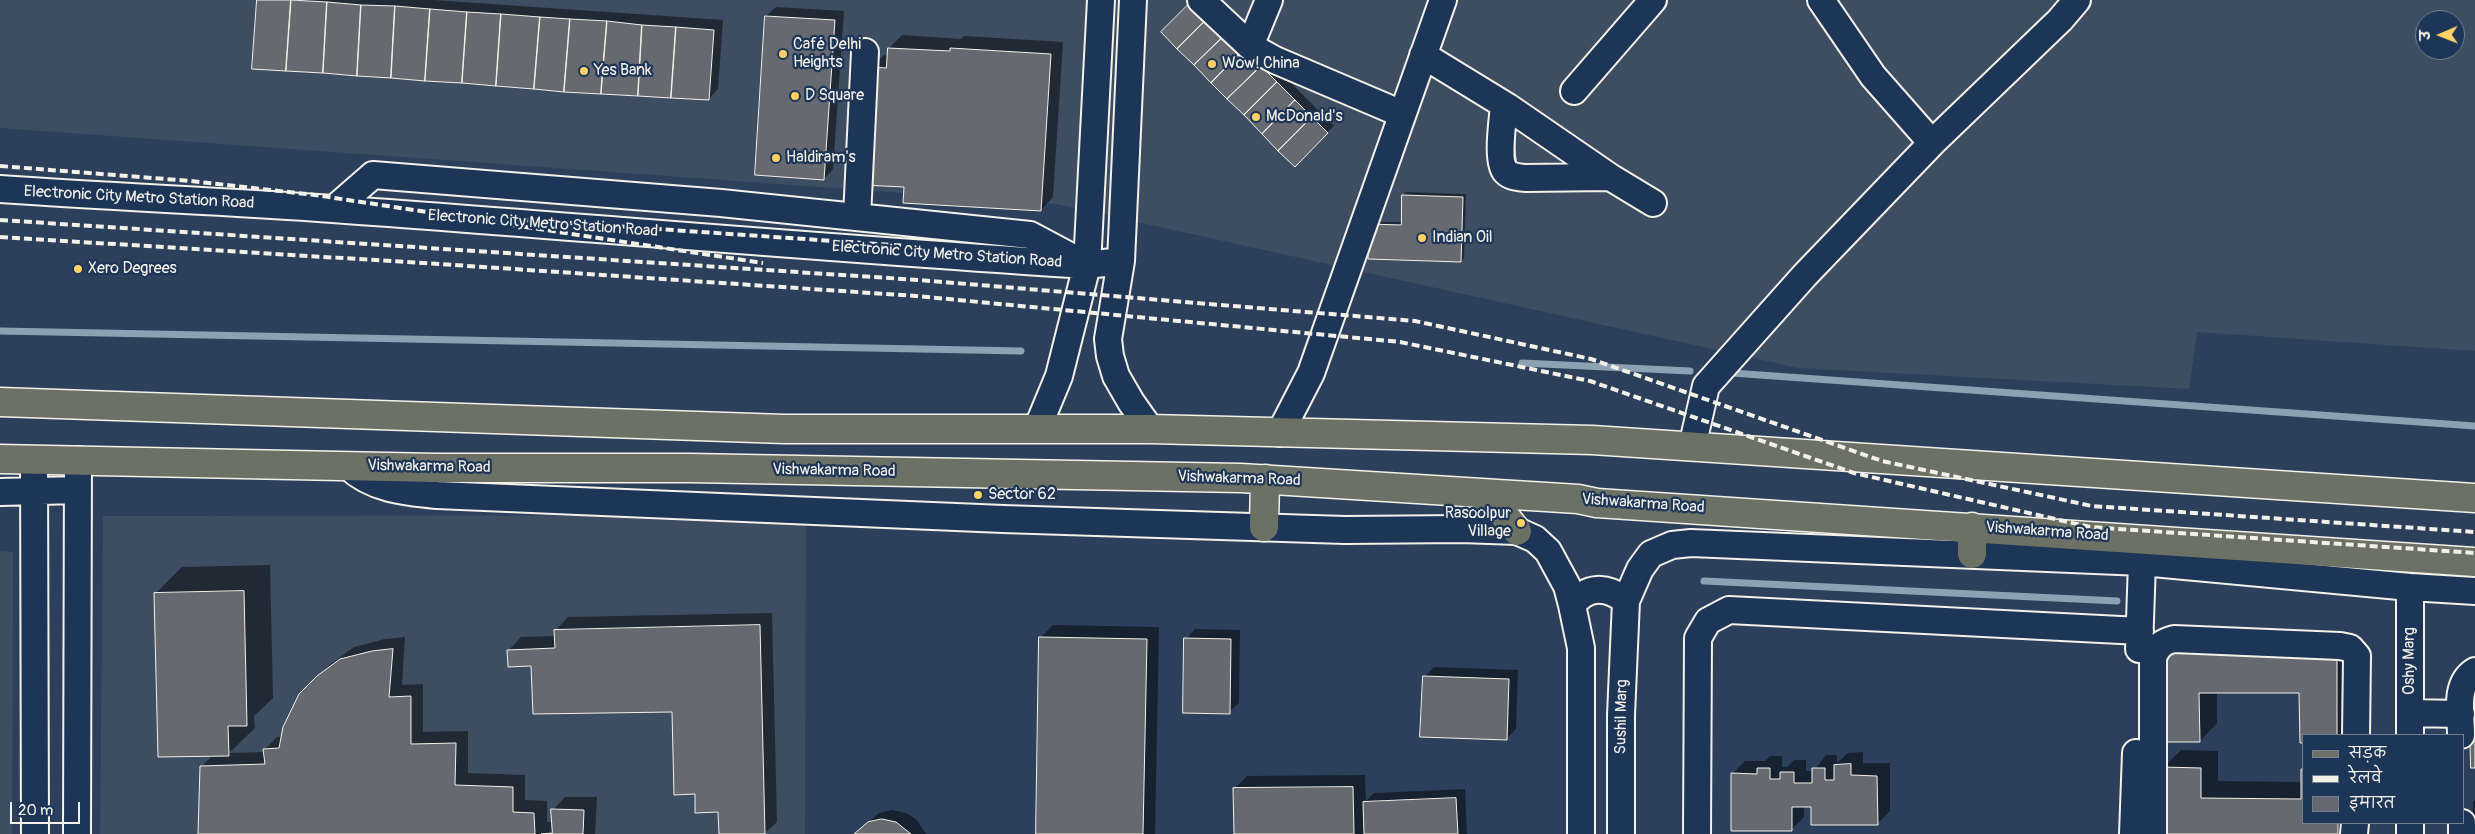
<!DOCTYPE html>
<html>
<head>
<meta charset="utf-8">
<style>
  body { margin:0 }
  #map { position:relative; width:2475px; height:834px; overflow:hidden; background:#2c405c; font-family:Pangolin,"Playpen Sans Deva",sans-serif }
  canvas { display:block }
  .legend { position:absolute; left:2302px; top:734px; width:162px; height:90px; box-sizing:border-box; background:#1d3557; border:1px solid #738091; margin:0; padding:6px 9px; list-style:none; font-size:15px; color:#f4f1e8 }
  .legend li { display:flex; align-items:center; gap:10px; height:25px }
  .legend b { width:25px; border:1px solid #738091 }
  .north { position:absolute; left:2415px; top:10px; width:50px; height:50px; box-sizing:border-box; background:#1d3557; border:1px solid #738091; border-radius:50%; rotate:269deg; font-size:14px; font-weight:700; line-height:20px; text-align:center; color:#f4f1e8 }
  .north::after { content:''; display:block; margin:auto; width:18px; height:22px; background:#ffd166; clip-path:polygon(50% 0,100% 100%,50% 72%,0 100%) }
  .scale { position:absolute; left:10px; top:802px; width:70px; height:22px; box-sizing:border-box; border:2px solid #f4f1e8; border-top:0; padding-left:6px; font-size:15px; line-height:18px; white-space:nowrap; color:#f4f1e8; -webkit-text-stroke:4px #1d3557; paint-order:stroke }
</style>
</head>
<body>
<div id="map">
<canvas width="2475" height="834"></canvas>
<ul class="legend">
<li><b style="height:6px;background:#6b7165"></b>सड़क</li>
<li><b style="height:6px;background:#f4f1e8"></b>रेलवे</li>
<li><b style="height:14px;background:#666a70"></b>इमारत</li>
</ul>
<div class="north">उ</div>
<div class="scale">20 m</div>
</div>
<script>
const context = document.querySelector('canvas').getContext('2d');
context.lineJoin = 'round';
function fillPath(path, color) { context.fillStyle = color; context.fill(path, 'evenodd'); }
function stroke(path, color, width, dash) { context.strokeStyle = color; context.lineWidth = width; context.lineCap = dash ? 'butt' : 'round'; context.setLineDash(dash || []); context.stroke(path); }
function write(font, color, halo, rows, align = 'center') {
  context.font = font + ' Pangolin,sans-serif'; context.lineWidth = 4.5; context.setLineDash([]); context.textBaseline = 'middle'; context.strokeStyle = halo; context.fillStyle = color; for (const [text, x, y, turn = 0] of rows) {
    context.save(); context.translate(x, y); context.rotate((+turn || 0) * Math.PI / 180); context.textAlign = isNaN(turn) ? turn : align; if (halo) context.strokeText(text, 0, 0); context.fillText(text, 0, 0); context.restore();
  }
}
fillPath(new Path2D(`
  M 0,0 L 2475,0 L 2475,351 L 2197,332 L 2189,389 L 1798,368 L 1056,204 L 0,128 ZM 2425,20 L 2455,20 L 2455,50 L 2425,50 Z
  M 806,515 L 805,834 L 100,834 L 103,516 Z
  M 0,551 L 13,552 L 12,834 L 0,834 Z`), '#3d4d62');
fillPath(new Path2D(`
  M 258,0 L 433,0 L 723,20 L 718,89 L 709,99 Z
  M 1208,0 L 1334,126 L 1295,165 Z
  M 776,7 L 844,11 L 833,169 L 824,179 L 766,16 Z
  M 902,35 L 961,39 L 964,36 L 1063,42 L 1053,197 L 1041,210 L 906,186 L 871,68 L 884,55 L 889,56 L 889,48 Z
  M 1406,192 L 1466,194 L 1464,258 L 1461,261 L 1369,258 L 1373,222 L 1402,222 L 1403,195 Z
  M 270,565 L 273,698 L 254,716 L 255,728 L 229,753 L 265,752 L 264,750 L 277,737 L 283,737 L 300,695 L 332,663 L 354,647 L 385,639 L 405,637 L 402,685 L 423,684 L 423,732 L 468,731 L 468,773 L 525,775 L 525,800 L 547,801 L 547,822 L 553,822 L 553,810 L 565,797 L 597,797 L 595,834 L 199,834 L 202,766 L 213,755 L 156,593 L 182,567 Z
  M 772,613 L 777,822 L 764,834 L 720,834 L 720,811 L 696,793 L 673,710 L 533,665 L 509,650 L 521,637 L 556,636 L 556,630 L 568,617 Z
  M 1053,625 L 1159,627 L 1155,834 L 1037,834 L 1040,638 Z
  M 1195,629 L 1240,630 L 1239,703 L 1229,712 L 1186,639 Z
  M 2180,634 L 2354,635 L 2354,724 L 2343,735 L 2304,735 L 2300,692 L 2217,691 L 2217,723 L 2200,741 Z
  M 1434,667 L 1518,670 L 1516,729 L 1506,739 L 1424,677 Z
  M 2181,750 L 2218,751 L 2218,781 L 2302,782 L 2304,767 L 2304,823 L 2355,823 L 2355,834 L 2163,834 L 2163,768 Z
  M 1863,752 L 1863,763 L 1890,763 L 1890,811 L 1877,824 L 1812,805 L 1804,805 L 1804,817 L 1791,830 L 1732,774 L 1745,761 L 1765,761 L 1770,756 L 1782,756 L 1782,767 L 1787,767 L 1794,760 L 1806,760 L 1806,771 L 1814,771 L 1826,755 L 1837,755 L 1837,763 L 1848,753 Z
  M 1365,775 L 1366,801 L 1374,793 L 1465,789 L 1467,834 L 1235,834 L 1234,789 L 1247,776 Z
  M 2475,800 L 2475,834 L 2473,834 L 2473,802 Z
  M 892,810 L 906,813 L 917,820 L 926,834 L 855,834 L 879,813 Z`), '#0007');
stroke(new Path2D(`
  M 0,331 L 1021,351
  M 1522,363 L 1690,371
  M 1732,373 L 2475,426
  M 1704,581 L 2117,601`), '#8ca2b2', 7);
const building = new Path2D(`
  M 257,0 L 291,0 L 286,71 L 252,69 Z
  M 291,0 L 327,2 L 323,73 L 286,71 Z
  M 1193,0 L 1211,15 L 1177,49 L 1161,32 Z
  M 327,2 L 361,5 L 357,76 L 323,73 Z
  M 361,5 L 395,6 L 391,78 L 357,76 Z
  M 395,6 L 430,9 L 425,81 L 391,78 Z
  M 430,9 L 467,12 L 462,83 L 425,81 Z
  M 467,12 L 501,14 L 496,86 L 462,83 Z
  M 501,14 L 540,17 L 534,89 L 496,86 Z
  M 1211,15 L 1228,32 L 1194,65 L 1177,49 Z
  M 765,16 L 835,20 L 824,180 L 755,175 Z
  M 540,17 L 570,19 L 564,92 L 534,89 Z
  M 570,19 L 607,21 L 601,94 L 564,92 Z
  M 607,21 L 642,25 L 638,96 L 601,94 Z
  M 642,25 L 676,27 L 671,98 L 638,96 Z
  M 676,27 L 714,30 L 709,100 L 671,98 Z
  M 1228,32 L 1244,49 L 1211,83 L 1194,65 Z
  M 888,48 L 950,51 L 950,48 L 1051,54 L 1041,211 L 903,203 L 904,187 L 862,185 L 870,67 L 886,68 Z
  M 1244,49 L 1261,66 L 1227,99 L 1211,83 Z
  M 1261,66 L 1277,82 L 1244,115 L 1227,99 Z
  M 1277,82 L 1295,100 L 1262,134 L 1244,115 Z
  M 1295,100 L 1312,117 L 1278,151 L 1262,134 Z
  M 1312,117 L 1328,133 L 1295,167 L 1278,151 Z
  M 1402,195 L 1463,197 L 1461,262 L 1368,259 L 1369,224 L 1401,225 Z
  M 244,591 L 247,726 L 228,726 L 229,756 L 158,757 L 154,593 Z
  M 760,625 L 765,834 L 719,834 L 718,812 L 695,813 L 695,794 L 674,795 L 672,712 L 533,714 L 531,666 L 508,667 L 507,650 L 555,648 L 554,630 Z
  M 1039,637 L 1147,639 L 1143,834 L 1036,834 Z
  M 1184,638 L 1231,639 L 1230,714 L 1183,713 Z
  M 393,649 L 389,697 L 411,696 L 411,744 L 456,743 L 455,785 L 513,787 L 513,812 L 534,813 L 535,834 L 198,834 L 200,766 L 265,764 L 263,749 L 279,748 L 283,727 L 299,694 L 317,676 L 340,659 L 372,651 Z
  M 2161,651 L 2337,651 L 2337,735 L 2304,735 L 2304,743 L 2300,743 L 2299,693 L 2199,693 L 2200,742 L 2161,742 Z
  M 1423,676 L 1509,679 L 1507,740 L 1420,737 Z
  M 2469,685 L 2475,685 L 2475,768 L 2471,768 Z
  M 1851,764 L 1851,775 L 1877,776 L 1878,825 L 1811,825 L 1811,807 L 1792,807 L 1792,831 L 1731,831 L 1731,773 L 1757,774 L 1757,768 L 1770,768 L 1770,779 L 1780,779 L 1780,772 L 1794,772 L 1794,783 L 1812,783 L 1812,768 L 1825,768 L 1825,780 L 1834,780 L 1834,765 Z
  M 2162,767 L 2201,768 L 2201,798 L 2301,799 L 2301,769 L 2304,769 L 2304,823 L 2338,823 L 2338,834 L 2162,834 Z
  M 1353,787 L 1354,834 L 1234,834 L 1233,788 Z
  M 1456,798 L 1458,834 L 1364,834 L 1363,802 Z
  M 551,809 L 584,810 L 583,834 L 541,834 L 552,833 Z
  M 882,819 L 896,822 L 911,834 L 854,834 L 868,822 Z`);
fillPath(building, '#666a70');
stroke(building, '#f4f1e8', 1);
const minor = new Path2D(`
  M 1133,0 L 1121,261 L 1108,339 L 1110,356 L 1116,376 L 1131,402 L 1150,429
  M 1201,0 L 1250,46 L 1275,60 L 1402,114
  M 1821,0 L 1873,76 L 1932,143
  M 1250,46 L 1269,0
  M 1423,55 L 1508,107 L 1610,177 L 1653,203
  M 1574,91 L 1653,0
  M 1504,105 C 1503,119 1496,162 1506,172 C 1511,177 1518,177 1525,178 L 1610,177
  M 0,189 C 111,197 222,201 333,209 C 584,227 835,249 1087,265 L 1121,261
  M 334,209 L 373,175 L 721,203 L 1030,235 L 1077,260
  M 857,217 L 865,52
  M 1037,429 L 1059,376 L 1087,265 L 1101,0
  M 1280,433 L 1311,373 L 1443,0
  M 1692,447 L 1706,386 L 1805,275 L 1932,143 L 2060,20 L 2077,0
  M 34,460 L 35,834
  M 348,466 C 372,489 405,492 437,495 L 1003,519 L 1345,530 L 1461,529 L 1517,531 L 1535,539 L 1548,551 L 1567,586 L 1572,605 L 1581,648 L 1581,834
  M 0,492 L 78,490
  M 2410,587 L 2410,735
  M 1572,605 C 1587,586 1606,585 1626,601
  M 2139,649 L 2142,562
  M 2410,713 L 2461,714
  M 2461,735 C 2461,713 2454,684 2475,671
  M 2410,823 L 2410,834
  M 2462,823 L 2462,834
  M 77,834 L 78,460
  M 1621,834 L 1621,715 L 1626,601 L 1640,569 L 1651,554 L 1672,545 L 1691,543 L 2142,562 L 2410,587 L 2475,591
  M 1697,834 L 1698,638 L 1708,621 L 1729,610 L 2140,631
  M 2133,834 L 2136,753
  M 2153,834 L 2153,657 C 2158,646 2162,642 2174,639 L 2340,646 L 2350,648 L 2357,656 L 2356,735
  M 2354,834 L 2355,823`);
const major = new Path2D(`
  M 0,402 L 784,429 L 1150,429 L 1592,440 L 2475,498
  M 0,459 L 436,468 L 690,468 L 1241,478 L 1578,499 L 1597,503 L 2475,562
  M 1479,493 L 1504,515 L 1517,531
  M 1264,527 L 1265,479
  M 1972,527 L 1972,554`);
stroke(minor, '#f4f1e8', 30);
stroke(major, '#f4f1e8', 31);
stroke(minor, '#1d3557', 26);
stroke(major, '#6b7165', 28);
stroke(new Path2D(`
  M 0,166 L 191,181 L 315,195 L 763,263
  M 510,219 L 922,247
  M 0,220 L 919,280 L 1415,321 L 1591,359 L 1882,461 L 2092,506 L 2475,532
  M 0,237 L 439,264 L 916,296 L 1400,342 L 1590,381 L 1854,473 L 2090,527 L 2475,553`), '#f4f1e8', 4, [8, 4]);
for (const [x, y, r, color] of [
  [783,54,5,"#ffd166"],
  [1212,64,5,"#ffd166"],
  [584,71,5,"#ffd166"],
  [795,96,5,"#ffd166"],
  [1256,117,5,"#ffd166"],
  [776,158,5,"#ffd166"],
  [1422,238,5,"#ffd166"],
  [78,269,5,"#ffd166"],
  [978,495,5,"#ffd166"],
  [1521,523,5,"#ffd166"]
]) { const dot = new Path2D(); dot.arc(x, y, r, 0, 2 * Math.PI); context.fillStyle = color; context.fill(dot); stroke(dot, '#1d3557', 2); }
write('16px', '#f4f1e8', '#1d3557', [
  ["Café Delhi",793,45],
  ["Heights",793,63],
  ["Wow! China",1222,64],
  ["Yes Bank",594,71],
  ["D Square",805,96],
  ["McDonald's",1266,117],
  ["Haldiram's",786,158],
  ["Indian Oil",1432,238],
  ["Xero Degrees",88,269],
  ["Sector 62",988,495],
  ["Rasoolpur",1511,514,"right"],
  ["Village",1511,532,"right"]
], 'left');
write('16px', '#f4f1e8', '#1d3557', [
  ["Electronic City Metro Station Road",139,198,3],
  ["Electronic City Metro Station Road",543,224,4],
  ["Electronic City Metro Station Road",947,255,4],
  ["Vishwakarma Road",429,467,1],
  ["Vishwakarma Road",834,471,1],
  ["Vishwakarma Road",1239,479,2],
  ["Vishwakarma Road",1643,504,4],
  ["Vishwakarma Road",2047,532,4],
  ["Oshy Marg",2410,661,-90],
  ["Sushil Marg",1622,717,-89]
]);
</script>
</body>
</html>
